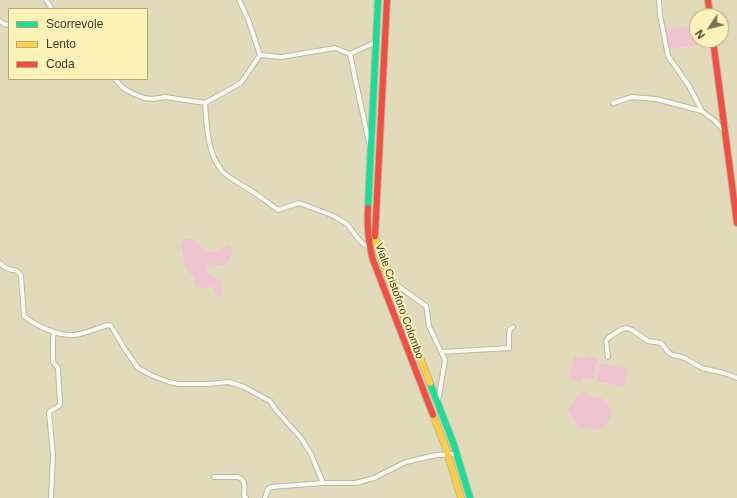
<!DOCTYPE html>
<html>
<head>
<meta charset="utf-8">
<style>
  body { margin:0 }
  #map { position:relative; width:737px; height:498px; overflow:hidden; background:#e1dbbb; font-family:Helvetica,sans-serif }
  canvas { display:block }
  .legend { position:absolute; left:8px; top:8px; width:140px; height:72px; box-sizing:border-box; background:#fdf3b9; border:1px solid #b1a97d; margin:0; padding:5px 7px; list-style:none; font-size:12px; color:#3e3922 }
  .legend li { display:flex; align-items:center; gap:8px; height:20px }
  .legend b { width:20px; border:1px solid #b1a97d }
  .north { position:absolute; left:689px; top:8px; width:40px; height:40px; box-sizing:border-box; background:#fdf3b9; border:1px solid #b1a97d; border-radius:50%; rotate:235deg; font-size:11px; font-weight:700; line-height:16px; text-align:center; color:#3e3922 }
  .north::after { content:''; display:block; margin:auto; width:14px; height:18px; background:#777258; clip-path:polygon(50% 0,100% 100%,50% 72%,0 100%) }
</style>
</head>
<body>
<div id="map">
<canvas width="737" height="498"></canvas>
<ul class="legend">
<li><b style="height:5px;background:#16e098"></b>Scorrevole</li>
<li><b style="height:5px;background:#ffcf43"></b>Lento</li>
<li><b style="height:5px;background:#f24e42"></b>Coda</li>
</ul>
<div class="north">N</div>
</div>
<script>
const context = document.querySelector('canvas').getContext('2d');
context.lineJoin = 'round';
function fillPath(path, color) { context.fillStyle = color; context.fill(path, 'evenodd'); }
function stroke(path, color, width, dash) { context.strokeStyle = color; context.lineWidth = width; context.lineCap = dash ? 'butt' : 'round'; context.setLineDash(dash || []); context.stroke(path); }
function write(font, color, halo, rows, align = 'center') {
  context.font = font + ' Helvetica,sans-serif'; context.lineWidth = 4; context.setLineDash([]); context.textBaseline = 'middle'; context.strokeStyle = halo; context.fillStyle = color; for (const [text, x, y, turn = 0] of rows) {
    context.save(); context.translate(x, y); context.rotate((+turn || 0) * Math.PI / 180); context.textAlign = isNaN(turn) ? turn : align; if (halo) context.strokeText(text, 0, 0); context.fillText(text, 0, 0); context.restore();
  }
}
fillPath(new Path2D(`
  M 697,24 L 697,40 L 710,40 L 711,44 L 665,49 L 662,30 Z
  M 190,238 C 199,241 198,246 205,250 C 208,252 212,252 215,252 L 225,246 L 229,245 L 233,251 L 228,262 L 224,266 L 207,264 L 206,273 L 221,281 C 222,286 221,291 222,297 L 218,297 L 216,292 L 213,287 C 206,287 202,289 195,286 L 195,279 C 185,265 183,268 183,249 L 178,250 L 183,240 Z
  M 575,356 L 586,359 L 587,356 L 598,359 L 593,380 L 583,378 L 581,382 L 569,379 Z
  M 600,363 L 628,369 L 624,387 L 596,381 Z
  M 584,391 C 587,393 589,396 592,397 C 594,397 596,397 598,397 C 608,401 614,411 609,420 C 606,427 601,428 594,430 L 590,427 L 587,429 L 580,428 L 567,410 L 570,408 L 578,395 Z`), '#efc3d0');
const street = new Path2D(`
  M 46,0 L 52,9
  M 239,0 L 248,19 L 260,55 L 281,57 L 335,48 L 350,54 L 376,42
  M 659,0 L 660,15 L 668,56 L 689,86 L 702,111 L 715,121 L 724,131
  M 0,21 L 4,24 L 9,25
  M 350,54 L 369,143
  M 260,55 L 241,83 L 205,103 C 207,126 207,153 222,171 C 228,178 240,183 247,188 C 258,195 268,202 278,210 L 299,203 L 334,216 L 347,224 L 360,241 L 369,248
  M 115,79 L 123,88 L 134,94 L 144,98 L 153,99 L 165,97 L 205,103
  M 613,103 L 632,97 L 656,99 L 702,111
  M 0,263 C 2,265 4,267 6,268 C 13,272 16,267 21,276 L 24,316 C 36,326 58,336 74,335 C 85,334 97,328 108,325 L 111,326 L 113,329 L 123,346 L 133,361 L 138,368 L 153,376 L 169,382 L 179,384 L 208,384 L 229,382 L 244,387 L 270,401 L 276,410 L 301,438 L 311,454 L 323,483
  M 389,279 L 398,286 L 426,306 L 427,311 L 429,326 L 445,360 L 439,396 L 437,401
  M 441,352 L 509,348 L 509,334 L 510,329 L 513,327
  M 608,357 L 606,341 L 608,338 L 622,329 L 627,328 L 632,330 L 648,341 L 661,343 L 669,353 L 673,355 L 685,358 L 702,368 L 724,373 L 737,378
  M 214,477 L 238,477 C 247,481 244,488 244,496 L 246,498
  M 51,498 L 53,455 L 49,413 C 51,407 59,410 60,403 L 58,368 L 53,362 L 53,338 L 54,332
  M 265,498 L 268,489 L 271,487 L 323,483 L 356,483 L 374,478 L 406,462 L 436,455 L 457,454`);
const fast = new Path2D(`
  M 368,208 L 378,0
  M 430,383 L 454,445 L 470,498`);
const slow = new Path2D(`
  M 375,236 L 378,249 L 382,261 L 430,383
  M 433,415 L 446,448 L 461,498`);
const jam = new Path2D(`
  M 708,0 L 710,16
  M 713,40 L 737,223
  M 368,208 C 367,226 368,243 373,260 L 433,415
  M 375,236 L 387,0`);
stroke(street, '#beb9a0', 6);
stroke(fast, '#beb9a0', 8);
stroke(slow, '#beb9a0', 8);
stroke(jam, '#beb9a0', 8);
stroke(street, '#fafaf5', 4);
stroke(fast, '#16e098', 6);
stroke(slow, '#ffcf43', 6);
stroke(jam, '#f24e42', 6);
write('11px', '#3e3922', '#fdf3b9', [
  ["Viale Cristoforo Colombo",399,301,70]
]);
</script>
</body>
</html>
